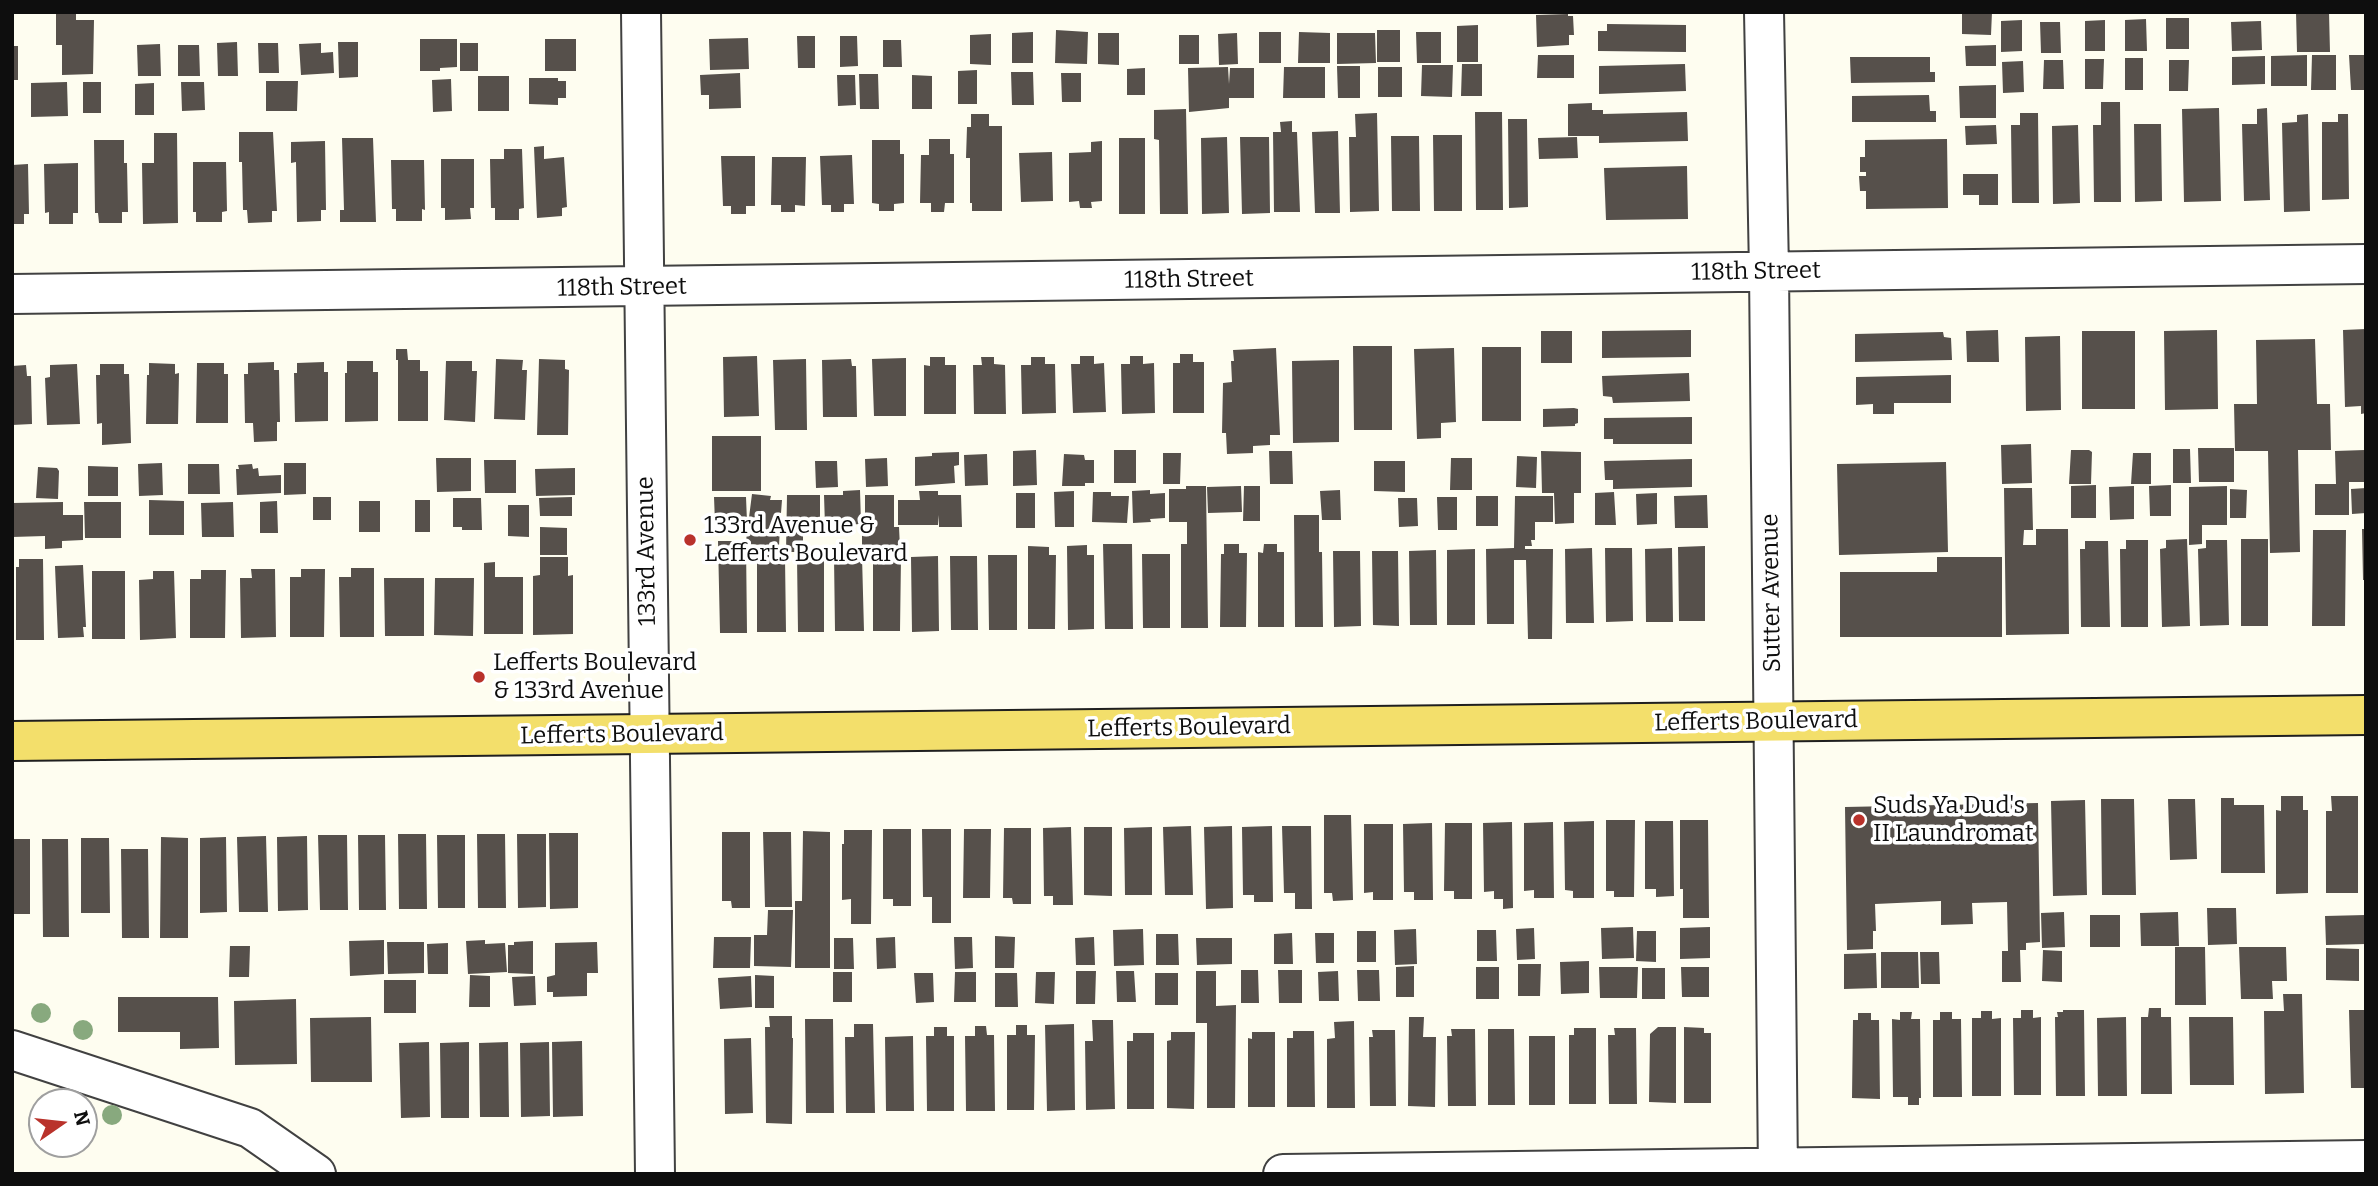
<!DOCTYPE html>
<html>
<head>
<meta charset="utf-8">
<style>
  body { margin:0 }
  #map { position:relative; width:2378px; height:1186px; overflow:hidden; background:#fefdf0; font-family:Bitter,serif }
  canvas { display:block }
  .frame { position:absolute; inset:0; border:14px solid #0e0e0e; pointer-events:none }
  .north { position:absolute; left:28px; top:1088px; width:70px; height:70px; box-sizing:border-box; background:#fff; border:2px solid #9f9f9f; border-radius:50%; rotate:76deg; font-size:19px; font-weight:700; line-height:28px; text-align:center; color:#0e0e0e }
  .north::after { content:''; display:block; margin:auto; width:24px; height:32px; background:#b9322b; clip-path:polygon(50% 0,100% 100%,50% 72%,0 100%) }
</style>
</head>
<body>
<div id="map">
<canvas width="2378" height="1186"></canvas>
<div class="frame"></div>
<div class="north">N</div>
</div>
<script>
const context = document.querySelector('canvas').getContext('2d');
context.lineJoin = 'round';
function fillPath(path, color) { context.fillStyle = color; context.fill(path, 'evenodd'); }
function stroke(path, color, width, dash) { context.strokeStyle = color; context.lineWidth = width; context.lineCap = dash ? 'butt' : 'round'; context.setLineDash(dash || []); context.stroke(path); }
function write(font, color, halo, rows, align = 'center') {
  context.font = font + ' Bitter,serif'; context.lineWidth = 7; context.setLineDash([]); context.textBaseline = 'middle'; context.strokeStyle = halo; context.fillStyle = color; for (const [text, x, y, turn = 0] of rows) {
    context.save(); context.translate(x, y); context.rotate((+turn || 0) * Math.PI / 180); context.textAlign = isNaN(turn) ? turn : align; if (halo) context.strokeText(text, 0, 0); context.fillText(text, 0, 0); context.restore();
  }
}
fillPath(new Path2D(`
  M 56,12 L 76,12 L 76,20 L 94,20 L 93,74 L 62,75 L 62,45 L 56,45 Z
  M 1962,12 L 1992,12 L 1991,35 L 1962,34 Z
  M 2296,12 L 2329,12 L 2330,52 L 2297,52 Z
  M 1568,14 L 1568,16 L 1573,16 L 1574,35 L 1569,35 L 1569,45 L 1537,47 L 1536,15 Z
  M 2166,18 L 2189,18 L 2189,49 L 2166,49 Z
  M 2146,19 L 2147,51 L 2125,51 L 2125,20 Z
  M 2022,20 L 2022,51 L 2001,52 L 2001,21 Z
  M 2105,20 L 2105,51 L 2085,51 L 2085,21 Z
  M 2261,21 L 2262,50 L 2232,51 L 2231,22 Z
  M 2040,22 L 2060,22 L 2061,53 L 2041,53 Z
  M 1607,24 L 1686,25 L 1686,52 L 1598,51 L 1598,31 L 1607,31 Z
  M 1478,25 L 1478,62 L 1457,62 L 1457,26 Z
  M 1056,30 L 1088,32 L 1087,64 L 1055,63 Z
  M 1377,30 L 1400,30 L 1400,62 L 1377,62 Z
  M 1033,32 L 1033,63 L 1012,63 L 1012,33 Z
  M 1259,32 L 1281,32 L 1281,63 L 1259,63 Z
  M 1299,32 L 1330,33 L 1330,63 L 1298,63 Z
  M 1416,32 L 1441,32 L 1441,63 L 1417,63 Z
  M 1098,33 L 1119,33 L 1119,65 L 1098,64 Z
  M 1237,33 L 1238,64 L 1219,65 L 1218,34 Z
  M 1337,33 L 1375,33 L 1376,63 L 1337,64 Z
  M 991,34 L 991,65 L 970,64 L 970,35 Z
  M 1179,35 L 1199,35 L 1199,64 L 1179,64 Z
  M 797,36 L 815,36 L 815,68 L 798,68 Z
  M 840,36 L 857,36 L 858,66 L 840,67 Z
  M 748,38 L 749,69 L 710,70 L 709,39 Z
  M 420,39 L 457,39 L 457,67 L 440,68 L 440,71 L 420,71 Z
  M 545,39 L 576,39 L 576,71 L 545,71 Z
  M 883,40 L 901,40 L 902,67 L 883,67 Z
  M 237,42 L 238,76 L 218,76 L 217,43 Z
  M 338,42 L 358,42 L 358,77 L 339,78 Z
  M 258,43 L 278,43 L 279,73 L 259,73 Z
  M 321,43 L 321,53 L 333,52 L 334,73 L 301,75 L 299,44 Z
  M 460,43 L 478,43 L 478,71 L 460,71 Z
  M 160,44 L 161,76 L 138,76 L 137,45 Z
  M 178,45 L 199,45 L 200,76 L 178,76 Z
  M 1996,45 L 1996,66 L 1966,66 L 1965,46 Z
  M 12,46 L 18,46 L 18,80 L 12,80 Z
  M 1538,55 L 1574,55 L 1574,78 L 1537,78 Z
  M 2307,55 L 2307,86 L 2271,86 L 2271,56 Z
  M 2312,55 L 2336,55 L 2336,90 L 2311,90 Z
  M 2349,55 L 2366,55 L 2366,90 L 2351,90 Z
  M 2265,56 L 2265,84 L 2232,85 L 2232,57 Z
  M 1850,57 L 1930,57 L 1930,72 L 1935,72 L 1935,82 L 1851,83 Z
  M 2125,58 L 2143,58 L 2143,90 L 2125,90 Z
  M 2085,59 L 2104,59 L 2103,89 L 2085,89 Z
  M 2044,60 L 2063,60 L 2064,89 L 2043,89 Z
  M 2169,60 L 2189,60 L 2188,91 L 2169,91 Z
  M 2023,61 L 2024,92 L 2003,93 L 2002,62 Z
  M 1462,64 L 1482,64 L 1482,96 L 1461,96 Z
  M 1685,64 L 1686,91 L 1599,94 L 1599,66 Z
  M 1422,65 L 1453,65 L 1452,97 L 1421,96 Z
  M 1337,66 L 1360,66 L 1360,98 L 1338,98 Z
  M 1228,67 L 1229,84 L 1230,68 L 1254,68 L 1254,98 L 1229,98 L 1229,108 L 1189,112 L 1188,68 Z
  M 1284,67 L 1325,67 L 1325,98 L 1283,98 Z
  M 1378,67 L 1402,67 L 1402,97 L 1378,97 Z
  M 1145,68 L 1145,95 L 1127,95 L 1127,69 Z
  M 977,70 L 977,104 L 958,104 L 958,71 Z
  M 1011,72 L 1033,72 L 1034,105 L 1012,105 Z
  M 740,73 L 741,108 L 709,109 L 709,95 L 701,95 L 700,75 Z
  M 1061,73 L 1081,73 L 1081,102 L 1062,102 Z
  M 859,74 L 878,74 L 879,109 L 860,109 Z
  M 837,75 L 855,75 L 856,105 L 838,106 Z
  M 912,75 L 932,76 L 932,109 L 912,109 Z
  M 478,76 L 509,76 L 509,111 L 478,111 Z
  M 529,78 L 558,78 L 558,81 L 566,81 L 566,98 L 558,98 L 558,105 L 529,104 Z
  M 451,79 L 452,111 L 433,112 L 432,80 Z
  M 266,81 L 298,81 L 297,111 L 266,111 Z
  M 67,82 L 68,116 L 31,117 L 31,83 Z
  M 83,82 L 101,82 L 101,113 L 83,113 Z
  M 181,82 L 204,82 L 205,110 L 182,111 Z
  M 154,83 L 154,115 L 135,115 L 135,84 Z
  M 1996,85 L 1996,118 L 1960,118 L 1959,86 Z
  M 1929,95 L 1930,111 L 1936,111 L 1936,122 L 1852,122 L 1852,96 Z
  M 2101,102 L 2120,102 L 2121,202 L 2094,202 L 2093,125 L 2101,125 Z
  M 1592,103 L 1592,110 L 1603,110 L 1603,114 L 1687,112 L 1688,141 L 1599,143 L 1599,136 L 1568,136 L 1568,104 Z
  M 2219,108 L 2221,201 L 2184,202 L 2182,109 Z
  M 2267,108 L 2270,200 L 2244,201 L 2242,124 L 2257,124 L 2257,109 Z
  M 1186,109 L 1188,214 L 1160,214 L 1159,140 L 1154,139 L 1154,110 Z
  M 1475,112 L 1502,112 L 1503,210 L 1476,210 Z
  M 1377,113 L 1379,211 L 1350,212 L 1349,137 L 1356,137 L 1355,114 Z
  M 2020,113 L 2038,113 L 2039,203 L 2012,203 L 2011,125 L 2020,125 Z
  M 971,114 L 989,114 L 989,126 L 1002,126 L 1002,211 L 972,211 L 972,203 L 970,203 L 970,158 L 966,158 L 967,127 L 971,127 Z
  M 2308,114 L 2310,211 L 2284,212 L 2282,123 L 2297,122 L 2297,115 Z
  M 2338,114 L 2348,114 L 2349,199 L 2322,200 L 2322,122 L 2338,122 Z
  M 1508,119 L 1527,119 L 1528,207 L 1509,208 Z
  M 1292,121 L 1292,132 L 1297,132 L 1300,212 L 1274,212 L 1273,132 L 1281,132 L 1280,122 Z
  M 2134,124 L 2161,124 L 2162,201 L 2135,202 Z
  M 1996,125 L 1997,144 L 1966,145 L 1965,126 Z
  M 2078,125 L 2080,203 L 2053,204 L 2052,126 Z
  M 1338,131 L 1340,213 L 1315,213 L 1312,132 Z
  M 239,132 L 273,132 L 277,211 L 272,211 L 272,222 L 248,223 L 247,210 L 243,210 L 242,162 L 239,162 Z
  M 154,133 L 177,133 L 178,223 L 143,224 L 142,163 L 154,163 Z
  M 1433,135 L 1462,135 L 1462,211 L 1434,211 Z
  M 1391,136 L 1419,136 L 1420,211 L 1392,211 Z
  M 1227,137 L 1229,213 L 1202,214 L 1201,138 Z
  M 1240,137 L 1269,137 L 1270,213 L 1242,214 Z
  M 1577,137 L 1578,158 L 1539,159 L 1538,138 Z
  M 342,138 L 373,138 L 376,222 L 340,222 L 340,210 L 344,210 Z
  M 1119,138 L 1145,138 L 1145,214 L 1119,214 Z
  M 929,139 L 950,139 L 950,154 L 954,154 L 954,203 L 945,203 L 944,212 L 931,212 L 931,203 L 920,203 L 921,155 L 929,155 Z
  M 1947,139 L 1948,208 L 1866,209 L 1866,191 L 1860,191 L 1859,176 L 1866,176 L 1866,172 L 1860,172 L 1860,157 L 1865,157 L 1865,140 Z
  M 94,140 L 124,140 L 124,163 L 127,163 L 128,212 L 122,212 L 122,223 L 99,223 L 98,213 L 95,213 Z
  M 872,140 L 900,140 L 900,154 L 904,154 L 904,203 L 894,204 L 894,211 L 879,211 L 879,204 L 872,203 Z
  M 325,141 L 326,210 L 321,210 L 321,221 L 297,222 L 296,162 L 291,163 L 291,142 Z
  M 1102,141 L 1102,201 L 1091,202 L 1092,208 L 1080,208 L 1079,201 L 1069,202 L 1069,153 L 1091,152 L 1091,142 Z
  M 544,146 L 544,159 L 564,157 L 567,207 L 562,208 L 562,216 L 537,218 L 534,147 Z
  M 504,149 L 522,149 L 524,208 L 519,209 L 519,220 L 495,220 L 495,208 L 491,208 L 490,159 L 504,159 Z
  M 1052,152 L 1053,201 L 1021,202 L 1019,153 Z
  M 852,155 L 854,204 L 844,204 L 844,212 L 831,212 L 831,205 L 822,205 L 820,156 Z
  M 721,156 L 755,156 L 755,206 L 746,206 L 746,214 L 731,214 L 731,206 L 723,206 Z
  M 772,157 L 806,157 L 805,206 L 795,205 L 795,212 L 781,212 L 781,205 L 771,205 Z
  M 441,159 L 474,159 L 474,208 L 470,208 L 471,219 L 445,220 L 445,208 L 441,208 Z
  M 391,160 L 424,160 L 425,210 L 422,209 L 422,221 L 396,221 L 396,209 L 392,209 Z
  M 193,162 L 226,162 L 227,211 L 222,212 L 222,222 L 196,222 L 196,212 L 193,212 Z
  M 78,163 L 78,213 L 73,213 L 73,224 L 49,224 L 49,212 L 45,213 L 44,164 Z
  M 28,164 L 29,214 L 24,214 L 24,224 L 12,224 L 12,165 Z
  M 1687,166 L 1688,219 L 1606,220 L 1604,168 Z
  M 1963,174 L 1998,174 L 1998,205 L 1979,205 L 1979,195 L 1963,195 Z
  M 2366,329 L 2366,413 L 2361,414 L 2361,406 L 2345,407 L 2343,330 Z
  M 1691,330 L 1691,357 L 1602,358 L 1602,331 Z
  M 1998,330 L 1999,362 L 1967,362 L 1966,331 Z
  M 2217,330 L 2218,409 L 2165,410 L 2164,331 Z
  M 1541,331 L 1572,331 L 1572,363 L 1541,363 Z
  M 2082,331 L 2135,331 L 2135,409 L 2082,409 Z
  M 1943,332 L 1944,337 L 1951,338 L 1952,360 L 1855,362 L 1855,334 Z
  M 2060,336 L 2061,410 L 2026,411 L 2025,337 Z
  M 2315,339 L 2317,404 L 2330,404 L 2331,450 L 2298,450 L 2300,552 L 2270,553 L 2268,451 L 2235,451 L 2234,404 L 2257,404 L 2256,340 Z
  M 1353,346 L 1392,346 L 1392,430 L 1354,430 Z
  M 1482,347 L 1521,347 L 1521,421 L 1482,421 Z
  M 1276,348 L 1280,435 L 1270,435 L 1270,445 L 1253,446 L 1253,453 L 1227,454 L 1226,433 L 1222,433 L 1223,383 L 1232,382 L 1231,361 L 1234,361 L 1233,350 Z
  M 1454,348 L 1456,422 L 1441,423 L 1441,438 L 1417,439 L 1414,349 Z
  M 396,349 L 407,349 L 408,360 L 420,360 L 420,371 L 428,371 L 428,421 L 398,421 L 398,360 L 396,360 Z
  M 1180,354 L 1193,354 L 1193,362 L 1204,362 L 1204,413 L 1173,413 L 1173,363 L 1180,363 Z
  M 757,356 L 759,416 L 724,417 L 723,357 Z
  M 1080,356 L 1094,356 L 1094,364 L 1104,363 L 1106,412 L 1073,413 L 1071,364 L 1080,364 Z
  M 1130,356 L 1143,356 L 1143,364 L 1154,363 L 1155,413 L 1122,414 L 1121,364 L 1130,364 Z
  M 930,357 L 945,357 L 945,365 L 956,365 L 956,414 L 924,414 L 924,365 L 930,366 Z
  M 981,357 L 994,357 L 994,364 L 1005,365 L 1006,414 L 974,414 L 973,365 L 982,365 Z
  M 1031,357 L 1045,357 L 1045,364 L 1055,364 L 1056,413 L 1022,414 L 1021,365 L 1031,365 Z
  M 906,358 L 906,416 L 874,416 L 872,359 Z
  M 496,359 L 523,360 L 522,370 L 527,370 L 525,420 L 494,419 Z
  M 539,359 L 565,360 L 565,369 L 569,370 L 568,435 L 537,435 Z
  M 806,359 L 807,430 L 775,430 L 773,360 Z
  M 851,359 L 852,366 L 856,366 L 857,417 L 823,417 L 822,360 Z
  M 1339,360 L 1339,442 L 1293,443 L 1292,361 Z
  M 347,361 L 373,361 L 373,372 L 378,372 L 378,421 L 345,422 L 345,373 L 347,373 Z
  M 446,361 L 472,361 L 472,371 L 477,371 L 475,422 L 444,420 Z
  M 274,362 L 274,370 L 279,370 L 280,422 L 277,422 L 277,441 L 254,442 L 253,423 L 245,423 L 244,374 L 248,374 L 248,363 Z
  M 324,362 L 324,372 L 328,372 L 328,421 L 295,422 L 294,373 L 297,373 L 297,363 Z
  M 149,363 L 175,364 L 175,374 L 179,373 L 178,424 L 146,424 L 147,375 L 149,375 Z
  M 197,363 L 224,363 L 224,374 L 228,374 L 228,423 L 196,423 Z
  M 77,364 L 80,424 L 47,425 L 45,378 L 50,377 L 50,365 Z
  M 100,364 L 124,364 L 124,374 L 129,374 L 131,443 L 102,445 L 102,423 L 97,424 L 96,375 L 100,375 Z
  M 26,365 L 27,376 L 31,376 L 32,424 L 12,425 L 12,366 Z
  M 1689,373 L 1690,401 L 1613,403 L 1612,397 L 1603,396 L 1602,376 Z
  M 1951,375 L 1951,403 L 1894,403 L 1894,414 L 1873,414 L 1873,404 L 1856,405 L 1856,377 Z
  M 1574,408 L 1578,409 L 1578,423 L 1575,424 L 1575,426 L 1543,427 L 1543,409 Z
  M 1692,417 L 1692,444 L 1613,444 L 1613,439 L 1604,439 L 1604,418 Z
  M 712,436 L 761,436 L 761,491 L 712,491 Z
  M 2031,444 L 2032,483 L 2002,484 L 2001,445 Z
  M 2198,448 L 2234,448 L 2234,482 L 2199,482 Z
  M 2173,449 L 2190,449 L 2191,483 L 2173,483 Z
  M 1036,450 L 1037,485 L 1013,486 L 1013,451 Z
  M 1114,450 L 1136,450 L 1136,483 L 1114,483 Z
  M 2071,450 L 2089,450 L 2092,452 L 2091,484 L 2069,484 Z
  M 2365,450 L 2366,482 L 2349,482 L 2349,515 L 2315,515 L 2315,484 L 2336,484 L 2335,451 Z
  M 1269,451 L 1292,451 L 1293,484 L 1270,484 Z
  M 1541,451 L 1581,452 L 1581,493 L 1574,493 L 1574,523 L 1555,524 L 1554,493 L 1542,493 Z
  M 959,452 L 959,465 L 954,466 L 955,483 L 915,486 L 915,457 L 932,456 L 932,453 Z
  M 1163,453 L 1181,453 L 1180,484 L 1163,484 Z
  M 2133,453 L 2151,453 L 2151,484 L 2131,484 Z
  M 987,454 L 988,485 L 965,486 L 964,455 Z
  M 1064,454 L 1084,455 L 1085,460 L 1094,460 L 1094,483 L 1085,483 L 1085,486 L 1062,486 Z
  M 1517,456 L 1537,457 L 1536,488 L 1516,487 Z
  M 436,458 L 471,458 L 471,491 L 437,492 Z
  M 887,458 L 888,486 L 866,487 L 865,459 Z
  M 1451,458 L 1472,458 L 1472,490 L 1450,490 Z
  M 1692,459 L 1692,487 L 1613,489 L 1613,480 L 1605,480 L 1604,461 Z
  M 484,460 L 516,460 L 516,493 L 485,493 Z
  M 815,461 L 837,461 L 838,487 L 816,488 Z
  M 1374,461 L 1405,461 L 1405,492 L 1374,491 Z
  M 1946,462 L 1948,552 L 1839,555 L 1837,464 Z
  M 162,463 L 163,495 L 139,496 L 138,464 Z
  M 284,463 L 306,463 L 306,494 L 284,495 Z
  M 188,464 L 219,464 L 220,494 L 188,494 Z
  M 252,464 L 253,469 L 258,468 L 259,476 L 281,475 L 281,493 L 237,495 L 236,469 L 239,469 L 238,465 Z
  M 88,466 L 118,467 L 118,496 L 88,496 Z
  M 38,467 L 57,468 L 59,471 L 58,499 L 36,498 Z
  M 575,468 L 575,495 L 536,496 L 535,469 Z
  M 2096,485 L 2096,518 L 2071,518 L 2071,486 Z
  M 2171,485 L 2171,516 L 2150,516 L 2149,486 Z
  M 1186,486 L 1206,486 L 1208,628 L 1181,628 L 1181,544 L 1187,544 L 1187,522 L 1169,522 L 1169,489 L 1186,489 Z
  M 1241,486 L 1242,512 L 1208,513 L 1207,487 Z
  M 1244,486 L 1260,486 L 1260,521 L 1243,521 Z
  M 2134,486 L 2134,519 L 2110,520 L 2109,487 Z
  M 2227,486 L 2227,525 L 2202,525 L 2202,544 L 2189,545 L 2189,487 Z
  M 2004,488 L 2032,488 L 2033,530 L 2024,530 L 2023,545 L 2036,545 L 2036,529 L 2068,529 L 2069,634 L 2006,635 Z
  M 2366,488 L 2366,513 L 2352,514 L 2351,489 Z
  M 2230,489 L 2247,490 L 2246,518 L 2230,518 Z
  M 860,490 L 861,524 L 825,526 L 824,495 L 843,495 L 843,491 Z
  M 1150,490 L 1150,494 L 1165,493 L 1165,518 L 1150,519 L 1151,522 L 1133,523 L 1132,491 Z
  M 1340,490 L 1341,520 L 1322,520 L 1320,491 Z
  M 919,491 L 938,491 L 938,495 L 961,495 L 962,527 L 939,527 L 939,515 L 938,525 L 898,525 L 898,500 L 920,500 Z
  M 1074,491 L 1074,527 L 1055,527 L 1054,492 Z
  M 1093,492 L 1111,492 L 1111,496 L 1129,496 L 1127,523 L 1092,522 Z
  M 1614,492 L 1616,525 L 1595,525 L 1595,493 Z
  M 1016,493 L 1035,493 L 1035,528 L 1016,528 Z
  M 1657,493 L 1657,524 L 1637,525 L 1636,494 Z
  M 752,494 L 771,496 L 770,500 L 782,500 L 780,526 L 771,525 L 771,527 L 780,527 L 779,546 L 746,544 L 747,633 L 720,633 L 718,541 L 746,541 Z
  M 787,495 L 820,495 L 820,527 L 803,527 L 803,552 L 786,552 Z
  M 865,495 L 894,495 L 894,527 L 899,527 L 900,548 L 880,548 L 880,553 L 862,553 L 862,527 L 865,527 Z
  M 1707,495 L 1708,528 L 1675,528 L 1674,496 Z
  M 1476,496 L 1498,496 L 1498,526 L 1476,526 Z
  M 1515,496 L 1553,496 L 1553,522 L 1535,522 L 1535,540 L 1531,540 L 1532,546 L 1525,546 L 1525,549 L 1553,549 L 1552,639 L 1528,639 L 1526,560 L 1514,560 L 1514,624 L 1487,624 L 1486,549 L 1514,548 Z
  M 313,497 L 331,497 L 331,520 L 313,520 Z
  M 572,497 L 572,516 L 540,516 L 539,498 Z
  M 714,497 L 746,497 L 747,522 L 715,523 Z
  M 1437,497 L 1457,497 L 1457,530 L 1438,530 Z
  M 453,498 L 481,498 L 482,530 L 462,530 L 462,527 L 453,527 Z
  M 1398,498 L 1417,498 L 1418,526 L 1399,527 Z
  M 149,500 L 184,501 L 184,535 L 149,535 Z
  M 415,500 L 430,500 L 430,532 L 415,532 Z
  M 277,501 L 278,533 L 260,533 L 260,502 Z
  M 359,501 L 380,501 L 380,532 L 359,532 Z
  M 63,502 L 63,515 L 83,515 L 83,540 L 62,541 L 62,548 L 45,549 L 45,536 L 12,537 L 12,503 Z
  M 84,502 L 121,502 L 121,538 L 85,538 Z
  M 233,502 L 234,537 L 202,537 L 201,503 Z
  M 508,505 L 529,505 L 529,537 L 508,536 Z
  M 1294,515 L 1319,515 L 1319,552 L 1322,552 L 1323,627 L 1295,627 Z
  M 540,527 L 567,528 L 567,555 L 540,555 Z
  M 2362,529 L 2366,529 L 2366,580 L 2363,580 Z
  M 2313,530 L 2346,530 L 2345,626 L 2312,626 Z
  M 2187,539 L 2190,626 L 2162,627 L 2160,549 L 2166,548 L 2166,540 Z
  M 2241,539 L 2268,539 L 2268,626 L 2241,626 Z
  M 2126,540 L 2148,540 L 2148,627 L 2121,627 L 2120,549 L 2126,549 Z
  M 2206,540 L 2227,540 L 2229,625 L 2200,626 L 2198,549 L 2206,548 Z
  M 2085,541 L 2108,541 L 2110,627 L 2081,627 L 2080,549 L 2085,549 Z
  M 1103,544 L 1132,544 L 1133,629 L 1105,629 Z
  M 1224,544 L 1239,544 L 1239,553 L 1247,553 L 1246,627 L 1220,627 L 1221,554 L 1224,554 Z
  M 1264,544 L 1277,544 L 1277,552 L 1284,552 L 1284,627 L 1258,627 L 1258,552 L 1263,553 Z
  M 1087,545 L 1087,555 L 1094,555 L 1094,629 L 1068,630 L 1067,546 Z
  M 1028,546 L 1049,547 L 1049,555 L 1056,555 L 1055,629 L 1028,629 Z
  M 1705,546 L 1705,621 L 1679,621 L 1678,547 Z
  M 1592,548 L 1594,623 L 1566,623 L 1565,549 Z
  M 1605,548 L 1632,548 L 1633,621 L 1606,622 Z
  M 1672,548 L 1673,622 L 1646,622 L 1645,549 Z
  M 764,549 L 779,549 L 780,558 L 785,558 L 786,632 L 757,632 L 757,558 L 764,558 Z
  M 1475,549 L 1475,625 L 1447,625 L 1447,550 Z
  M 1436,550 L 1437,625 L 1410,625 L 1409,551 Z
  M 1333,551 L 1360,551 L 1361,626 L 1334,627 Z
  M 1372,551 L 1398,551 L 1399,626 L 1373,625 Z
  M 1142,554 L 1170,554 L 1170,628 L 1143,628 Z
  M 988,555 L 1017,555 L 1017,630 L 989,630 Z
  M 862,556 L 864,631 L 835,631 L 834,557 Z
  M 938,556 L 939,631 L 912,632 L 911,557 Z
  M 950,556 L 977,556 L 978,630 L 951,630 Z
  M 540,557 L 568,557 L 568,576 L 573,575 L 573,634 L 533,635 L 533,576 L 540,575 Z
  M 797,557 L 824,557 L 824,632 L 798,632 Z
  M 873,557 L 901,557 L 900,631 L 873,631 Z
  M 1937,557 L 2002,557 L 2002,637 L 1840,637 L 1840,572 L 1937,572 Z
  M 19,559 L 43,559 L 44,640 L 16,640 L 16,567 L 19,567 Z
  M 495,562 L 495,577 L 523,577 L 523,634 L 484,634 L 484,563 Z
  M 83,565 L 86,627 L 83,627 L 84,637 L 58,638 L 55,566 Z
  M 351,568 L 374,568 L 374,637 L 340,637 L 339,577 L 351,577 Z
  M 251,569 L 275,569 L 276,637 L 241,638 L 240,578 L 252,578 Z
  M 301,569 L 325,569 L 324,637 L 290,637 L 290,577 L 301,577 Z
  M 201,570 L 226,570 L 225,638 L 190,638 L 190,579 L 201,579 Z
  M 92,571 L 125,571 L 125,639 L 92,639 Z
  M 153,571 L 174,571 L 176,638 L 140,640 L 139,580 L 153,579 Z
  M 384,578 L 424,578 L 424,636 L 385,636 Z
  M 435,578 L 474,578 L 473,636 L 434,635 Z
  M 2281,796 L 2303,796 L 2303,810 L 2308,810 L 2308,893 L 2276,894 L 2276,810 L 2281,811 Z
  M 2331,796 L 2358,796 L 2358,893 L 2326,893 L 2326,811 L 2332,811 Z
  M 2221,798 L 2234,798 L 2234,805 L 2264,805 L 2265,873 L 2221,873 Z
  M 2101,799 L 2134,799 L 2136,895 L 2102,895 Z
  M 2168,799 L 2195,799 L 2197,859 L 2170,860 Z
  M 2085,800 L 2087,895 L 2053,896 L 2051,801 Z
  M 2038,803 L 2040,942 L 2026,943 L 2026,950 L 2020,950 L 2021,982 L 2002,982 L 2002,951 L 2008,951 L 2007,902 L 1972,903 L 1973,924 L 1941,925 L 1941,901 L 1875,904 L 1876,931 L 1873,931 L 1873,949 L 1847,950 L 1845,807 Z
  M 1324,815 L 1351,815 L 1353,900 L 1333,901 L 1332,893 L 1324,893 Z
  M 1606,820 L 1635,820 L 1634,897 L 1614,897 L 1614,891 L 1606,891 Z
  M 1680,820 L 1708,820 L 1709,918 L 1683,918 L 1683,889 L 1680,889 Z
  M 1594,821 L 1594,898 L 1573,898 L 1573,891 L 1565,890 L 1564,822 Z
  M 1645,821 L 1673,821 L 1674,896 L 1656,897 L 1656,889 L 1645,889 Z
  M 1512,822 L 1513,908 L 1503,909 L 1503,899 L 1494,899 L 1494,891 L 1484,892 L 1483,823 Z
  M 1553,822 L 1554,898 L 1534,898 L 1534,890 L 1524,891 L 1524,823 Z
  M 1432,823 L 1433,900 L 1414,900 L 1414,892 L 1404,892 L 1403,824 Z
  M 1445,823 L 1472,823 L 1472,899 L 1454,899 L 1454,891 L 1444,891 Z
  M 1364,824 L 1393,824 L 1393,900 L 1373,900 L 1373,892 L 1364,893 Z
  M 1191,826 L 1193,895 L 1165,895 L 1163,827 Z
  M 1232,826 L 1233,908 L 1206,909 L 1204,827 Z
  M 1272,826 L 1273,902 L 1254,902 L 1254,895 L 1243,895 L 1242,827 Z
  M 1282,826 L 1311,826 L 1312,909 L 1295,909 L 1295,893 L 1284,893 Z
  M 1071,827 L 1073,905 L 1053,905 L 1053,896 L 1044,896 L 1043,828 Z
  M 1084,827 L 1112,827 L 1112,896 L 1084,895 Z
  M 1152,827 L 1152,895 L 1125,895 L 1124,828 Z
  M 1004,828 L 1031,828 L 1031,904 L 1013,904 L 1012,898 L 1003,898 Z
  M 883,829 L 911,829 L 911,906 L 893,906 L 893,899 L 883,899 Z
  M 922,829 L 951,829 L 951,923 L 932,923 L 932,897 L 923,897 Z
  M 964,829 L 991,829 L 990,898 L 963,898 Z
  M 844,830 L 872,830 L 871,924 L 851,924 L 851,899 L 842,900 L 842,844 L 844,844 Z
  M 803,831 L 830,832 L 830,968 L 795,968 L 795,901 L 802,901 Z
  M 722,832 L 750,832 L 750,908 L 732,908 L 731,901 L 722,901 Z
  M 763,832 L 791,832 L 792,907 L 765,907 Z
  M 549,833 L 578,833 L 578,908 L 550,909 Z
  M 398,834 L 426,834 L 427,909 L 399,909 Z
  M 477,834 L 505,834 L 506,908 L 478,908 Z
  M 517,834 L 546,834 L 546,907 L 518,908 Z
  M 318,835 L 347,835 L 348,910 L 320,910 Z
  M 358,835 L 385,835 L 386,910 L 359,910 Z
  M 437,835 L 465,835 L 465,908 L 438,908 Z
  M 266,836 L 268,912 L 239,912 L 237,837 Z
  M 307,836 L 308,910 L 278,911 L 277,837 Z
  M 161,837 L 188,838 L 188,938 L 160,938 Z
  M 226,837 L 227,912 L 200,913 L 200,838 Z
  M 81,838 L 109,838 L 110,913 L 81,913 Z
  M 12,839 L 30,839 L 30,914 L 12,914 Z
  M 42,839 L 68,839 L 69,937 L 43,937 Z
  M 121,849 L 148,849 L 149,938 L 122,938 Z
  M 2207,908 L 2236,908 L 2237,944 L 2208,945 Z
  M 768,910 L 793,910 L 791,967 L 754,966 L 754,935 L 767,935 Z
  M 2064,912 L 2065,947 L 2042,948 L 2041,913 Z
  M 2178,912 L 2179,946 L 2141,946 L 2140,913 Z
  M 2090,915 L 2120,915 L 2120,947 L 2090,947 Z
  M 2366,915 L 2366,944 L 2326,945 L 2325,916 Z
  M 1633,927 L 1634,958 L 1602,959 L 1601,928 Z
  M 1710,927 L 1710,958 L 1680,959 L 1680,928 Z
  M 1534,928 L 1535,959 L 1517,960 L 1516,929 Z
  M 1143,929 L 1144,965 L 1114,966 L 1113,930 Z
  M 1416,929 L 1417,964 L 1395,965 L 1394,930 Z
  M 1477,930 L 1496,930 L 1497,961 L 1477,961 Z
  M 1357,931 L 1376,931 L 1376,962 L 1357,962 Z
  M 1637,931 L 1656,931 L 1656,962 L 1636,961 Z
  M 1292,933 L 1293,964 L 1274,964 L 1274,934 Z
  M 1315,933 L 1334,933 L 1334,963 L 1316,963 Z
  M 1156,934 L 1178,934 L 1179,965 L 1156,965 Z
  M 995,936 L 1015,937 L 1014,968 L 995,968 Z
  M 714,937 L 751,937 L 750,968 L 713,968 Z
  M 895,937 L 896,968 L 877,969 L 876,938 Z
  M 954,937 L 972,937 L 973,968 L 955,969 Z
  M 1094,937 L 1095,965 L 1076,965 L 1075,938 Z
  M 834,938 L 853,938 L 854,969 L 834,969 Z
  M 1196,938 L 1232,938 L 1232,964 L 1197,965 Z
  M 384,940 L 384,974 L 350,976 L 349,941 Z
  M 485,940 L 485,944 L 505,943 L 507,972 L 468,974 L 466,941 Z
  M 533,941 L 533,974 L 508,973 L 508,945 L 514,945 L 514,942 Z
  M 387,942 L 424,942 L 424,973 L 388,974 Z
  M 597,942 L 598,973 L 587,973 L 587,996 L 553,997 L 553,992 L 547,992 L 547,977 L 555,975 L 555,943 Z
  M 448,943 L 448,974 L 428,974 L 427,944 Z
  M 230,946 L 250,946 L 249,977 L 229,977 Z
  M 2175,947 L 2205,947 L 2206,1005 L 2175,1005 Z
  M 2239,947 L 2286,947 L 2287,981 L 2272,981 L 2273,999 L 2241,999 Z
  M 2326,948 L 2359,949 L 2359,981 L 2326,980 Z
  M 2043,950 L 2062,951 L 2062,982 L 2042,981 Z
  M 1881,952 L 1918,952 L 1919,988 L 1881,988 Z
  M 1920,952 L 1939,952 L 1940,984 L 1921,984 Z
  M 1876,953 L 1877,988 L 1844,989 L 1844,954 Z
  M 1589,961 L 1589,993 L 1561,994 L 1560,962 Z
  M 1518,964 L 1541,964 L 1540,996 L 1518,996 Z
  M 1414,966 L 1414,997 L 1396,997 L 1396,967 Z
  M 1476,967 L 1499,967 L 1499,999 L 1476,999 Z
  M 1599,967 L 1638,967 L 1637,998 L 1600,998 Z
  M 1681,967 L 1709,967 L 1709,997 L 1682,997 Z
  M 1642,968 L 1665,968 L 1665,999 L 1642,999 Z
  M 1241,970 L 1258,970 L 1259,1003 L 1241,1003 Z
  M 1278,970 L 1302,970 L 1302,1003 L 1279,1003 Z
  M 1357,970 L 1379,970 L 1380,1001 L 1358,1001 Z
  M 1076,971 L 1096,971 L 1095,1004 L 1076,1004 Z
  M 1116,971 L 1134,971 L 1136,1002 L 1117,1002 Z
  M 1196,971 L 1216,971 L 1216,1006 L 1236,1005 L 1235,1108 L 1207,1108 L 1207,1023 L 1196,1023 Z
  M 1338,971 L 1339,1001 L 1319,1001 L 1318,972 Z
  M 833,972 L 852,972 L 852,1002 L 833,1002 Z
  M 955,972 L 976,972 L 976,1002 L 954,1002 Z
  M 1036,972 L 1055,972 L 1054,1004 L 1035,1003 Z
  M 914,973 L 933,973 L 934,1002 L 916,1003 Z
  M 995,973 L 1017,973 L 1018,1007 L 995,1007 Z
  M 1155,973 L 1178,973 L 1178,1005 L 1155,1005 Z
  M 470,975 L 490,976 L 490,1007 L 469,1007 Z
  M 755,975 L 774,976 L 774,1008 L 755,1008 Z
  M 535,976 L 536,1005 L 514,1006 L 512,977 Z
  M 751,976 L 752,1007 L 720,1009 L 718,978 Z
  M 384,980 L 416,980 L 416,1013 L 384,1013 Z
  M 2283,994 L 2302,994 L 2304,1093 L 2265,1094 L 2264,1011 L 2284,1011 Z
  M 118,997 L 218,997 L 219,1048 L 180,1049 L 180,1032 L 118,1032 Z
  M 296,999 L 297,1064 L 235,1065 L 234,1001 Z
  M 2149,1008 L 2161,1008 L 2161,1017 L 2171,1017 L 2172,1094 L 2141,1094 L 2141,1017 L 2148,1017 Z
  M 2021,1010 L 2033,1010 L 2033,1018 L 2041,1017 L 2041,1095 L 2014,1095 L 2013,1018 L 2021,1018 Z
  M 2063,1010 L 2084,1010 L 2085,1096 L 2056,1096 L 2055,1017 L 2058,1017 L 2057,1012 L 2063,1012 Z
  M 2349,1010 L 2366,1010 L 2366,1088 L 2351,1088 Z
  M 1981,1011 L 1992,1011 L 1992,1019 L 2001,1018 L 2001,1096 L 1972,1096 L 1972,1018 L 1981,1018 Z
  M 1900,1012 L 1912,1012 L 1911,1019 L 1920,1019 L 1921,1098 L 1919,1098 L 1919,1105 L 1908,1105 L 1908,1097 L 1893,1097 L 1892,1019 L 1900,1020 Z
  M 1940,1012 L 1952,1012 L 1952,1019 L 1961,1019 L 1962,1097 L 1933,1097 L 1933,1020 L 1940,1020 Z
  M 1858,1013 L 1871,1013 L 1871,1020 L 1879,1020 L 1880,1099 L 1852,1098 L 1853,1020 L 1858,1020 Z
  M 769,1016 L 792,1016 L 792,1038 L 793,1038 L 792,1124 L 766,1123 L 765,1027 L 770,1027 Z
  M 371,1017 L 372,1082 L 311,1082 L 310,1018 Z
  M 1409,1017 L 1424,1017 L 1423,1037 L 1436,1037 L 1435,1107 L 1408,1106 Z
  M 2126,1017 L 2127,1096 L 2098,1096 L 2097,1018 Z
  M 2189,1017 L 2233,1017 L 2234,1085 L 2190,1085 Z
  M 805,1019 L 833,1019 L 834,1113 L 806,1113 Z
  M 1092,1020 L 1113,1020 L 1115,1109 L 1086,1110 L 1085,1041 L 1093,1041 Z
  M 1354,1021 L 1355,1108 L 1327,1108 L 1327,1039 L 1335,1038 L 1334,1022 Z
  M 854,1024 L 873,1024 L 875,1113 L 846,1113 L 845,1037 L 854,1037 Z
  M 1074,1024 L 1075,1110 L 1047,1111 L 1045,1025 Z
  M 1016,1025 L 1027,1025 L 1027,1035 L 1035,1035 L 1034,1110 L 1007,1110 L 1007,1035 L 1016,1035 Z
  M 975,1026 L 986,1026 L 987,1035 L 994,1035 L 995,1111 L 966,1111 L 965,1036 L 975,1036 Z
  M 934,1027 L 947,1027 L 947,1036 L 954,1036 L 954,1111 L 927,1111 L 926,1036 L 934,1036 Z
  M 1658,1027 L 1676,1027 L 1676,1103 L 1649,1102 L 1650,1034 Z
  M 1684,1027 L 1704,1028 L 1704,1033 L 1711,1033 L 1711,1103 L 1684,1103 Z
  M 1574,1028 L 1596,1028 L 1596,1104 L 1569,1104 L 1569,1035 L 1574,1035 Z
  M 1614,1028 L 1636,1028 L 1637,1104 L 1609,1104 L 1608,1035 L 1615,1035 Z
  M 1451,1029 L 1475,1029 L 1476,1106 L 1448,1106 L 1447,1036 L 1452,1036 Z
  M 1488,1029 L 1514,1029 L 1515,1105 L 1488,1105 Z
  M 1372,1030 L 1395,1030 L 1396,1106 L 1370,1106 L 1369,1037 L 1373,1037 Z
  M 1293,1031 L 1314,1031 L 1315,1107 L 1287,1107 L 1287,1038 L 1293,1038 Z
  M 1171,1032 L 1195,1032 L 1194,1109 L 1167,1108 L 1167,1041 L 1171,1040 Z
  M 1252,1032 L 1275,1032 L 1275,1107 L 1248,1107 L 1248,1038 L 1252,1039 Z
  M 1133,1033 L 1154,1033 L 1154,1109 L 1127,1109 L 1127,1041 L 1133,1041 Z
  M 913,1036 L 914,1111 L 886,1111 L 885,1037 Z
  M 1529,1036 L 1555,1036 L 1555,1105 L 1529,1105 Z
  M 751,1038 L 753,1113 L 725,1114 L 724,1039 Z
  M 582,1041 L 583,1116 L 553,1117 L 552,1042 Z
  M 429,1042 L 430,1117 L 401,1118 L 399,1043 Z
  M 469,1042 L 469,1118 L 441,1118 L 440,1043 Z
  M 508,1042 L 509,1117 L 480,1117 L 479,1043 Z
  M 549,1042 L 550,1116 L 521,1117 L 520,1043 Z`), '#56504b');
const minor = new Path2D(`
  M 641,12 L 655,1174
  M 1764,12 L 1769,271 L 1778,1174
  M 12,294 L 2366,264
  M 12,1050 L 250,1128 L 316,1174
  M 1283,1174 L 2366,1160`);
const major = new Path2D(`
  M 12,741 L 2366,715`);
stroke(minor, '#414141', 42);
stroke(major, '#1f1f1f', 42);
stroke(minor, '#fff', 38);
stroke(major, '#f3df6b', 38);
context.fillStyle = '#88a97e';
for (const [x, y] of [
  [41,1013],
  [83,1030],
  [112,1115]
]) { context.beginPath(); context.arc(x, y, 10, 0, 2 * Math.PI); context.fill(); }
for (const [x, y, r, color] of [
  [690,540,7,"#b9322b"],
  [479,677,7,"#b9322b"],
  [1859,820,7,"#b9322b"]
]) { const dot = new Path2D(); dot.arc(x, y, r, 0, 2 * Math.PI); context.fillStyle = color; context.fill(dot); stroke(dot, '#fff', 2.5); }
write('24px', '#0e0e0e', '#fff', [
  ["118th Street",1756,272,-1],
  ["118th Street",1189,280,-1],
  ["118th Street",622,288,-1],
  ["133rd Avenue",647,551,-91],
  ["Sutter Avenue",1772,593,-91],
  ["Lefferts Boulevard",1756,722,-1],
  ["Lefferts Boulevard",1189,728,-1],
  ["Lefferts Boulevard",622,735,-1]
]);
write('24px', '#0e0e0e', '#fff', [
  ["133rd Avenue &",704,526],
  ["Lefferts Boulevard",704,554],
  ["Lefferts Boulevard",493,663],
  ["& 133rd Avenue",493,691],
  ["Suds Ya Dud's",1873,806],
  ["II Laundromat",1873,834]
], 'left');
</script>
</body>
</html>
